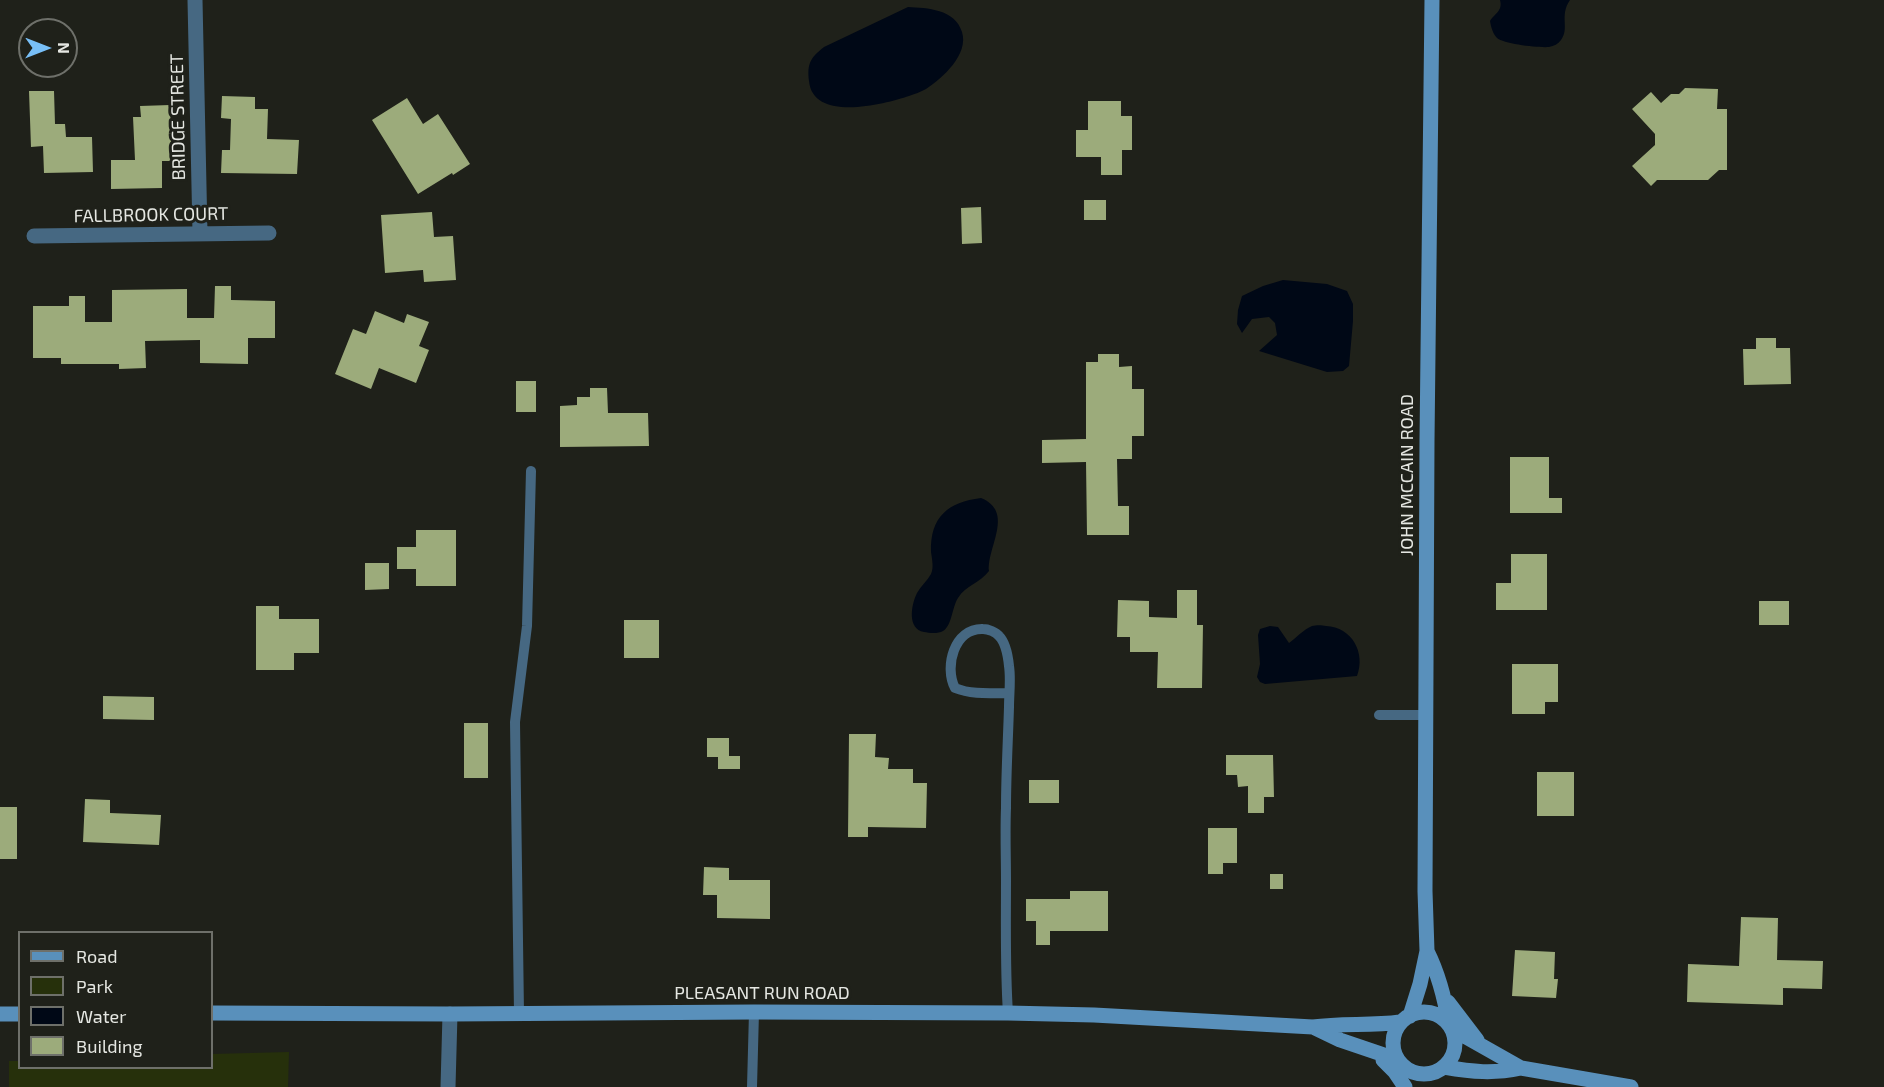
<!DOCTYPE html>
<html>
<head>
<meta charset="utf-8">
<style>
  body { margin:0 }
  #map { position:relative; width:1884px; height:1087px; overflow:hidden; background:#1f211a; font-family:"Exo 2",sans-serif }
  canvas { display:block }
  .legend { position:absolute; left:18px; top:931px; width:195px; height:138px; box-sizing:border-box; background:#1f211a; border:2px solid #6e706a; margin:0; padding:8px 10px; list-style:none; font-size:18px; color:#e5e7e2 }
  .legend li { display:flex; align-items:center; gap:12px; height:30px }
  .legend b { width:30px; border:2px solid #6e706a }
  .north { position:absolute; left:18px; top:18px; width:60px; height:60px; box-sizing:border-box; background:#1f211a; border:2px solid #6e706a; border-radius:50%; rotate:90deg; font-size:16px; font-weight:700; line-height:24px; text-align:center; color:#e5e7e2 }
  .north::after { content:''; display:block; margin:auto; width:21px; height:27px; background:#78bff7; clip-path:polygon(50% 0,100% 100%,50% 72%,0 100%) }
</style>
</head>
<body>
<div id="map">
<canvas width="1884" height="1087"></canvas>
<ul class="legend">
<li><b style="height:8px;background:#5990bb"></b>Road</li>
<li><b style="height:16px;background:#26300b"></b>Park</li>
<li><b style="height:16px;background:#000816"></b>Water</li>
<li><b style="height:16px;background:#9cab7b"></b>Building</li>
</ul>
<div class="north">N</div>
</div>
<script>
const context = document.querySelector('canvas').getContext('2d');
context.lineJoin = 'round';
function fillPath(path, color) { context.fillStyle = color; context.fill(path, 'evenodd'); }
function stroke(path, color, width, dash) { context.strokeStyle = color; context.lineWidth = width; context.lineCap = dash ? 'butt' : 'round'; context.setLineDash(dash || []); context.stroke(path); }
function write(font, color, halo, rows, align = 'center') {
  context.font = font + ' "Exo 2",sans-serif'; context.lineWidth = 6; context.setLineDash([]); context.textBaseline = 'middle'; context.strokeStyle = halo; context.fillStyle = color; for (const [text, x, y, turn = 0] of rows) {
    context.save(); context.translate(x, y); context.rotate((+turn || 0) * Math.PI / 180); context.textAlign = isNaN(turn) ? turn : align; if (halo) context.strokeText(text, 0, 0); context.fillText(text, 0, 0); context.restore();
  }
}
fillPath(new Path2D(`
  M 289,1052 L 288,1087 L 9,1087 L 9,1061 L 19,1061 L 20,1068 L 212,1068 L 212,1054 Z`), '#26300b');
fillPath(new Path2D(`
  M 1500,0 L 1570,0 C 1559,16 1570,28 1561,40 C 1558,44 1554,46 1549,47 C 1539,48 1504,44 1497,38 C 1493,34 1491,27 1490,21 C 1495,13 1503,11 1500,0 Z
  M 908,7 C 927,8 955,9 962,32 C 969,54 943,78 926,89 C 921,92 914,94 909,96 C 885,104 813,123 809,81 C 807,64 810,58 824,47 Z
  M 1283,280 L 1327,284 L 1347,291 L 1353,304 L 1353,321 L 1349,366 L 1343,371 L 1327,372 L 1259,351 L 1277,335 L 1275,323 L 1269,317 L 1252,319 L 1242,333 L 1237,324 L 1238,310 L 1242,296 L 1263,286 Z
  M 981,498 C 1015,512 987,547 989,571 C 980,583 966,585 958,598 C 952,607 952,626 943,631 C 938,634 929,633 924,632 C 907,629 911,605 917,593 C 921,586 927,581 931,574 C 934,568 932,559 931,552 C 930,517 948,502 981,498 Z
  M 1270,626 L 1278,627 L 1289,643 C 1296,638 1304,629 1312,626 C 1316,625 1322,625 1326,626 C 1352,627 1366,653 1357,676 L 1265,684 L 1260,682 L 1257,677 L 1260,664 L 1258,635 L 1260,629 Z`), '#000816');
fillPath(new Path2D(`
  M 1685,88 L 1718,89 L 1717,109 L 1727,109 L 1727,170 L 1719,170 L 1708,180 L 1657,180 L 1651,186 L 1632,166 L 1655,145 L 1655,134 L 1632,109 L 1651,92 L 1661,103 L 1671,94 L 1679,94 Z
  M 29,91 L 54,91 L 55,124 L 65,124 L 66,137 L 92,137 L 93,172 L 44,173 L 43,146 L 31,147 Z
  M 222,96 L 255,97 L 255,109 L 268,109 L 267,139 L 299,140 L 297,174 L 221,173 L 222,150 L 230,150 L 231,119 L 221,118 Z
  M 407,98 L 423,124 L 438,114 L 470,164 L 453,175 L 452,173 L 418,194 L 372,120 Z
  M 1088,101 L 1121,101 L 1121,116 L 1132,116 L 1132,150 L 1122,150 L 1122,175 L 1101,175 L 1101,157 L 1076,157 L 1076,130 L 1088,130 Z
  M 170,105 L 172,161 L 162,161 L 162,188 L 111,189 L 111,160 L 135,160 L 133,117 L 141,117 L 140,106 Z
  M 1084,200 L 1106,200 L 1106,220 L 1084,220 Z
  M 981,207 L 982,243 L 962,244 L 961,208 Z
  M 432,212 L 434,237 L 453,236 L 456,280 L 424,282 L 423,270 L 385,273 L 381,215 Z
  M 215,286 L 231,286 L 231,300 L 275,301 L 275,338 L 248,338 L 248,364 L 200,363 L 200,340 L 145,341 L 146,368 L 119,369 L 119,364 L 61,364 L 61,358 L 33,358 L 33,306 L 69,306 L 69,296 L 85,296 L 85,322 L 112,322 L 112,290 L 187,289 L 187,318 L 214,318 Z
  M 375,311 L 404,323 L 407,314 L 429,322 L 419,346 L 429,350 L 416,383 L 379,368 L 371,389 L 335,374 L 353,329 L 366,334 Z
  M 1756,338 L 1776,338 L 1776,348 L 1790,348 L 1791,384 L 1744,385 L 1743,349 L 1756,349 Z
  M 1098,354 L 1119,354 L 1119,367 L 1132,366 L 1132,389 L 1144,389 L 1144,436 L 1132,436 L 1132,459 L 1117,459 L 1118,506 L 1129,506 L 1129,535 L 1087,535 L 1086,462 L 1042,463 L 1042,440 L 1086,439 L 1086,362 L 1098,362 Z
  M 516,381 L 536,381 L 536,412 L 516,412 Z
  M 590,388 L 607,388 L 608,413 L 648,413 L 649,446 L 560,447 L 560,406 L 577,405 L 577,397 L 590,397 Z
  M 1510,457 L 1549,457 L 1549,498 L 1562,498 L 1562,513 L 1510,513 Z
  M 416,530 L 456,530 L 456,586 L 416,586 L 416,569 L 397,569 L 397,547 L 416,547 Z
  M 1511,554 L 1547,554 L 1547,610 L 1496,610 L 1496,583 L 1511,583 Z
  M 365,563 L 389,563 L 389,589 L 365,590 Z
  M 1177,590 L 1197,590 L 1197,625 L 1203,625 L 1202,688 L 1157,688 L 1158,652 L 1130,652 L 1130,637 L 1117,637 L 1118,600 L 1149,601 L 1149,617 L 1177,618 Z
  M 1759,601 L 1789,601 L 1789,625 L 1759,625 Z
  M 256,606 L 279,606 L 279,619 L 319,619 L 319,653 L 294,653 L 294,670 L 256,670 Z
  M 624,620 L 659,620 L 659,658 L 624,658 Z
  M 1512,664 L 1558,664 L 1558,702 L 1545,702 L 1545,714 L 1512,714 Z
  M 103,696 L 154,697 L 154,720 L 103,719 Z
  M 464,723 L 488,723 L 488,778 L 464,778 Z
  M 849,734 L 876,734 L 875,757 L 889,758 L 888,769 L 913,769 L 913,783 L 927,783 L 926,828 L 868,827 L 868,837 L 848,837 Z
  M 707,738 L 729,738 L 729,756 L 740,756 L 740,769 L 718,769 L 718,757 L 707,757 Z
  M 1226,755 L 1273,755 L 1274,797 L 1264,797 L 1264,813 L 1248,813 L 1248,786 L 1238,787 L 1237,775 L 1226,775 Z
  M 1537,772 L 1574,772 L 1574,816 L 1537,816 Z
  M 1029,780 L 1059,780 L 1059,803 L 1029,803 Z
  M 85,799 L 110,800 L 110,813 L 161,815 L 159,845 L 83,842 Z
  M 0,807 L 17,807 L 17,859 L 0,859 Z
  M 1208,828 L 1237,828 L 1237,863 L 1223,863 L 1223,874 L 1208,874 Z
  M 704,867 L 729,868 L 729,880 L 770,880 L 770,919 L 717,918 L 717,895 L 703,895 Z
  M 1270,874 L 1283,874 L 1283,889 L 1270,889 Z
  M 1070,891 L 1108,891 L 1108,931 L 1050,931 L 1050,945 L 1036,945 L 1036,921 L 1026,921 L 1026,899 L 1070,899 Z
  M 1741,917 L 1778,918 L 1777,960 L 1823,961 L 1822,989 L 1783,988 L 1783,1005 L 1687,1002 L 1688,964 L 1739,966 Z
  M 1515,950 L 1555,952 L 1554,979 L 1558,979 L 1556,998 L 1512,996 Z`), '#9cab7b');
stroke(new Path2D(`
  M 1379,715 L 1426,715
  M 519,1013 L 515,722 L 527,626 L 531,471
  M 1008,1013 C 1005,969 1006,925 1006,881 C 1006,856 1005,832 1006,808 C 1006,774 1008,741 1009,707 C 1009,694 1011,679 1009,666 C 1008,656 1006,643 999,636 C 996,632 988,629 983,629 C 954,628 944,667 955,688 C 972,695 991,693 1009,693
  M 752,1087 L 754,1012`), '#466882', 10);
stroke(new Path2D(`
  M 195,0 L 200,233
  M 34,236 L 269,233
  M 448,1087 L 450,1014`), '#466882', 15);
stroke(new Path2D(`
  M 1427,951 C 1439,975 1445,999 1449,1025
  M 1448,1002 L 1477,1040
  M1393 1043a31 31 0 1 1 62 0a31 31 0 1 1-62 0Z
  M 212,1013 L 450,1014 L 754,1012 L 1008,1013 L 1094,1015 L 1313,1027 C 1342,1023 1371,1026 1400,1022
  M 0,1014 L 20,1014
  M 1410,1016 L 1420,984 L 1427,951 L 1425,891 L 1427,441 L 1432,0
  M 1313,1027 L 1340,1040 L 1396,1059
  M 1452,1029 L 1521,1068 L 1631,1087
  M 1383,1060 L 1395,1072 L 1405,1087
  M 1444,1067 C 1473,1072 1493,1074 1521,1068`), '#5990bb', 15);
write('18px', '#e5e7e2', '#1f211a', [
  ["BRIDGE STREET",178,117,-91],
  ["FALLBROOK COURT",151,215,-1],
  ["JOHN MCCAIN ROAD",1407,475,-90],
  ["PLEASANT RUN ROAD",762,993]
]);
</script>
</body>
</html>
